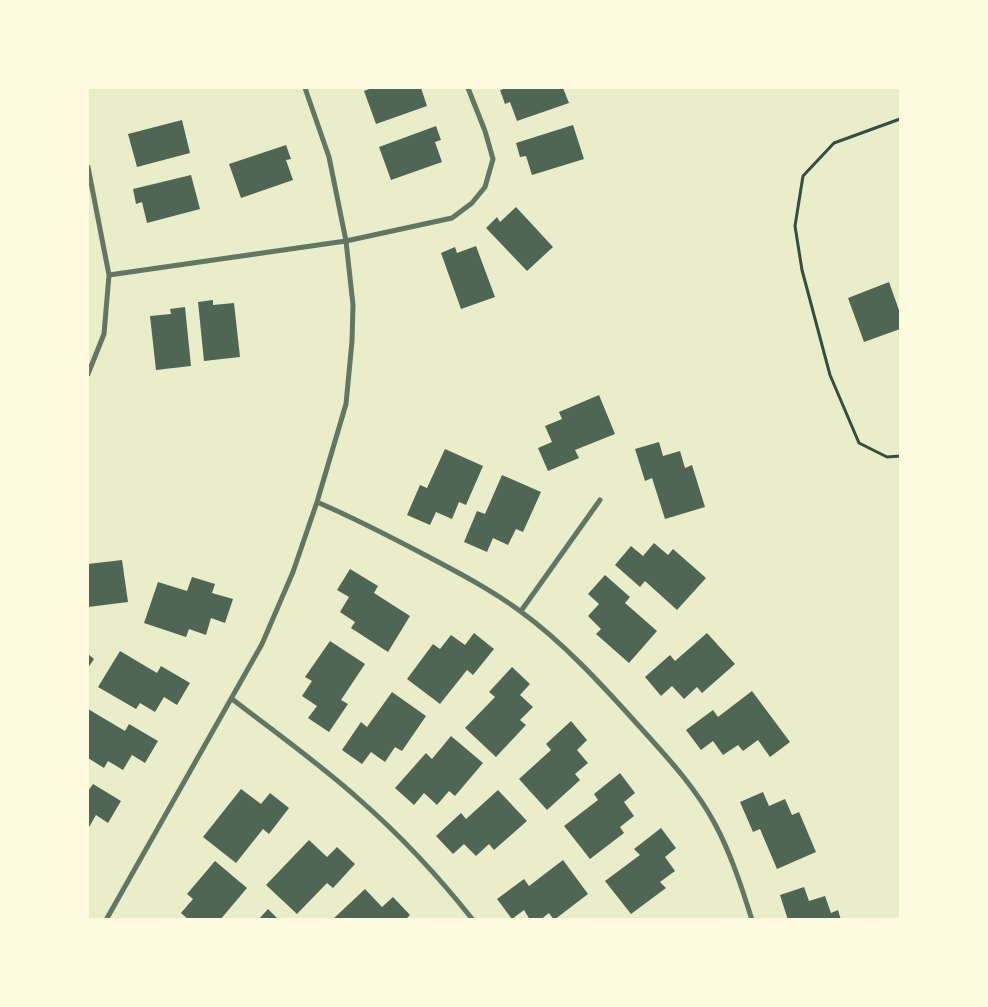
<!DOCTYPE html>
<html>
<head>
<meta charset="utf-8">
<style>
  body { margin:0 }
  #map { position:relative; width:988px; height:1007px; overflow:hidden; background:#e9edc9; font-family:Overpass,sans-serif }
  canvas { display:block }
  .frame { position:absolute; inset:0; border:89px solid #fefae0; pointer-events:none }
</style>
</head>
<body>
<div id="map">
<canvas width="988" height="1007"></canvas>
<div class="frame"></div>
</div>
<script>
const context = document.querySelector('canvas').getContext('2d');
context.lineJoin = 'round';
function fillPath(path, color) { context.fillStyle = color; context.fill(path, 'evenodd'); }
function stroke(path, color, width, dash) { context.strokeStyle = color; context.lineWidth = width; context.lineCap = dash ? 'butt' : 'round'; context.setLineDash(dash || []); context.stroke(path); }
fillPath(new Path2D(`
  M 372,88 L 421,88 L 427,106 L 376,124 L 364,91 Z
  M 507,88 L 563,88 L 569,103 L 517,121 L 510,102 L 505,104 L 500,90 Z
  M 182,120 L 190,153 L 137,167 L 128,134 Z
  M 573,125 L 584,159 L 532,175 L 526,156 L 520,157 L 516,143 Z
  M 436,126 L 441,140 L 435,142 L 442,162 L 391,180 L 379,147 Z
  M 286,145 L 291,159 L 286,160 L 293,180 L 241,198 L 229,164 Z
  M 191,175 L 200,209 L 147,223 L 142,202 L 136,204 L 133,189 Z
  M 516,207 L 553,247 L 527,271 L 486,228 L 497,217 L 500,222 Z
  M 476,246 L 495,297 L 461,309 L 441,253 L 455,247 L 457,253 Z
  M 889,282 L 900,313 L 900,329 L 864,342 L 848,298 Z
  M 213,300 L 213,305 L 234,303 L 240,357 L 204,361 L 198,302 Z
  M 185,307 L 191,366 L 156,370 L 150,316 L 171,314 L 170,309 Z
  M 599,395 L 615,434 L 575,450 L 579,458 L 548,471 L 538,448 L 552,442 L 545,426 L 562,419 L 559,412 Z
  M 659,442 L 663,456 L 680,451 L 685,468 L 692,465 L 705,507 L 665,519 L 652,478 L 645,481 L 635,449 Z
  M 445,449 L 483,466 L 466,505 L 459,502 L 452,519 L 436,512 L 430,525 L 407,515 L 420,485 L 427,488 Z
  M 502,475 L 541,492 L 523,532 L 516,529 L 508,545 L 493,538 L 487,552 L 464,542 L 477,511 L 485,514 Z
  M 654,543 L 668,555 L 673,549 L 706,578 L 677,610 L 645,581 L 640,587 L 615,565 L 631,546 L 643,556 Z
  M 122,560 L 128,602 L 88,607 L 88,564 Z
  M 350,569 L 378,586 L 374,593 L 410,616 L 388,652 L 351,628 L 355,622 L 340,612 L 349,597 L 337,590 Z
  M 605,575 L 630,597 L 625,603 L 657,631 L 629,663 L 596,634 L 601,629 L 588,616 L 599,604 L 588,594 Z
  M 192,577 L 215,584 L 212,593 L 233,599 L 225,623 L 211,618 L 206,635 L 189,629 L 186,637 L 144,623 L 158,582 L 187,591 Z
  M 474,633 L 494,649 L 473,675 L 467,670 L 440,704 L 407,679 L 433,644 L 440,649 L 451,635 L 465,645 Z
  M 707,633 L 735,664 L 702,693 L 697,687 L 684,699 L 672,686 L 661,696 L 645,677 L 670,655 L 675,661 Z
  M 330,641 L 365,664 L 341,700 L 348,704 L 329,732 L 308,718 L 317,706 L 302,696 L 312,681 L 305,677 Z
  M 120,651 L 157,673 L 161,666 L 190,683 L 177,705 L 164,697 L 155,712 L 140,703 L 136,709 L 98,687 Z
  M 88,654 L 94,659 L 88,668 Z
  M 512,667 L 530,684 L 520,695 L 533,707 L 520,720 L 526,725 L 496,757 L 465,728 L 495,697 L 489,692 Z
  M 752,691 L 790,742 L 770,757 L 758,740 L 743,751 L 738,745 L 723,755 L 713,741 L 701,750 L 686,730 L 713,710 L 718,717 Z
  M 392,692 L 426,716 L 402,751 L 395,747 L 385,762 L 371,752 L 362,764 L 342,750 L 361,722 L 367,727 Z
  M 88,709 L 125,731 L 129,724 L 158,741 L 145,763 L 132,755 L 123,770 L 108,761 L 104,768 L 88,758 Z
  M 571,721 L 587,740 L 577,750 L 588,763 L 575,774 L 580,780 L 547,810 L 519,779 L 551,750 L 546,744 Z
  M 451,736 L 483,763 L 455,796 L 449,791 L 437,805 L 424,793 L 414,805 L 395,788 L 426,753 L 432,759 Z
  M 620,773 L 635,793 L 624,802 L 634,816 L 620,827 L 624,833 L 590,859 L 564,826 L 598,800 L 594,794 Z
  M 93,784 L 121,801 L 108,823 L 96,815 L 88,829 L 88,791 Z
  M 241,789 L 261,804 L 270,793 L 289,808 L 269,834 L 263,829 L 236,863 L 203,837 Z
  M 498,790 L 527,821 L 494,850 L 489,844 L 476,856 L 464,844 L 453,854 L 436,836 L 461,813 L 466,819 Z
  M 763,792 L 769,806 L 785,799 L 792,815 L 799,812 L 816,852 L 777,869 L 760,829 L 753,832 L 740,802 Z
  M 661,828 L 676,848 L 665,857 L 675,871 L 660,882 L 666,888 L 631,914 L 605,881 L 640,855 L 634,849 Z
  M 309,840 L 327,857 L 337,847 L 355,864 L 333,888 L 327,883 L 297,914 L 266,885 Z
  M 563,860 L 588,894 L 554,920 L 549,913 L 540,920 L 530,920 L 524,910 L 512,919 L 497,899 L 524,879 L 529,886 Z
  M 215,861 L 247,888 L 220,920 L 189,920 L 181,913 L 193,899 L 187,894 Z
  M 804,887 L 809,901 L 825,896 L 831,913 L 838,910 L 841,920 L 788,920 L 780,895 Z
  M 365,889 L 382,907 L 393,897 L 410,915 L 405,920 L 332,920 Z
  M 268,909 L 279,920 L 258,920 Z`), '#4f6655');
stroke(new Path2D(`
  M 900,119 L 834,143 L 803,176 L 795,226 L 802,270 L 830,375 L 859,443 L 887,457 L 900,456`), '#344e41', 3);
stroke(new Path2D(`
  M 88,167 L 109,275 L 346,241 L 452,218 L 472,203 L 485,187 L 493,159 L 485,131 L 468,88
  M 88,374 L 104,334 L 109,275
  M 317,502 C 354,518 389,536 425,555 C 457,572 490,589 520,611 C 563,642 603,686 639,726 C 667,757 696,788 715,824 C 731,854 742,888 752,920
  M 521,611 L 600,500
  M 232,699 C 275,732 320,764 361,801 C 402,837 439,877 473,920
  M 106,920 L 262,644 L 293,572 L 317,502 L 346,404 L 352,341 L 353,305 L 346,241 L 329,157 L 305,88`), '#617663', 5);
</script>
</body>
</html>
